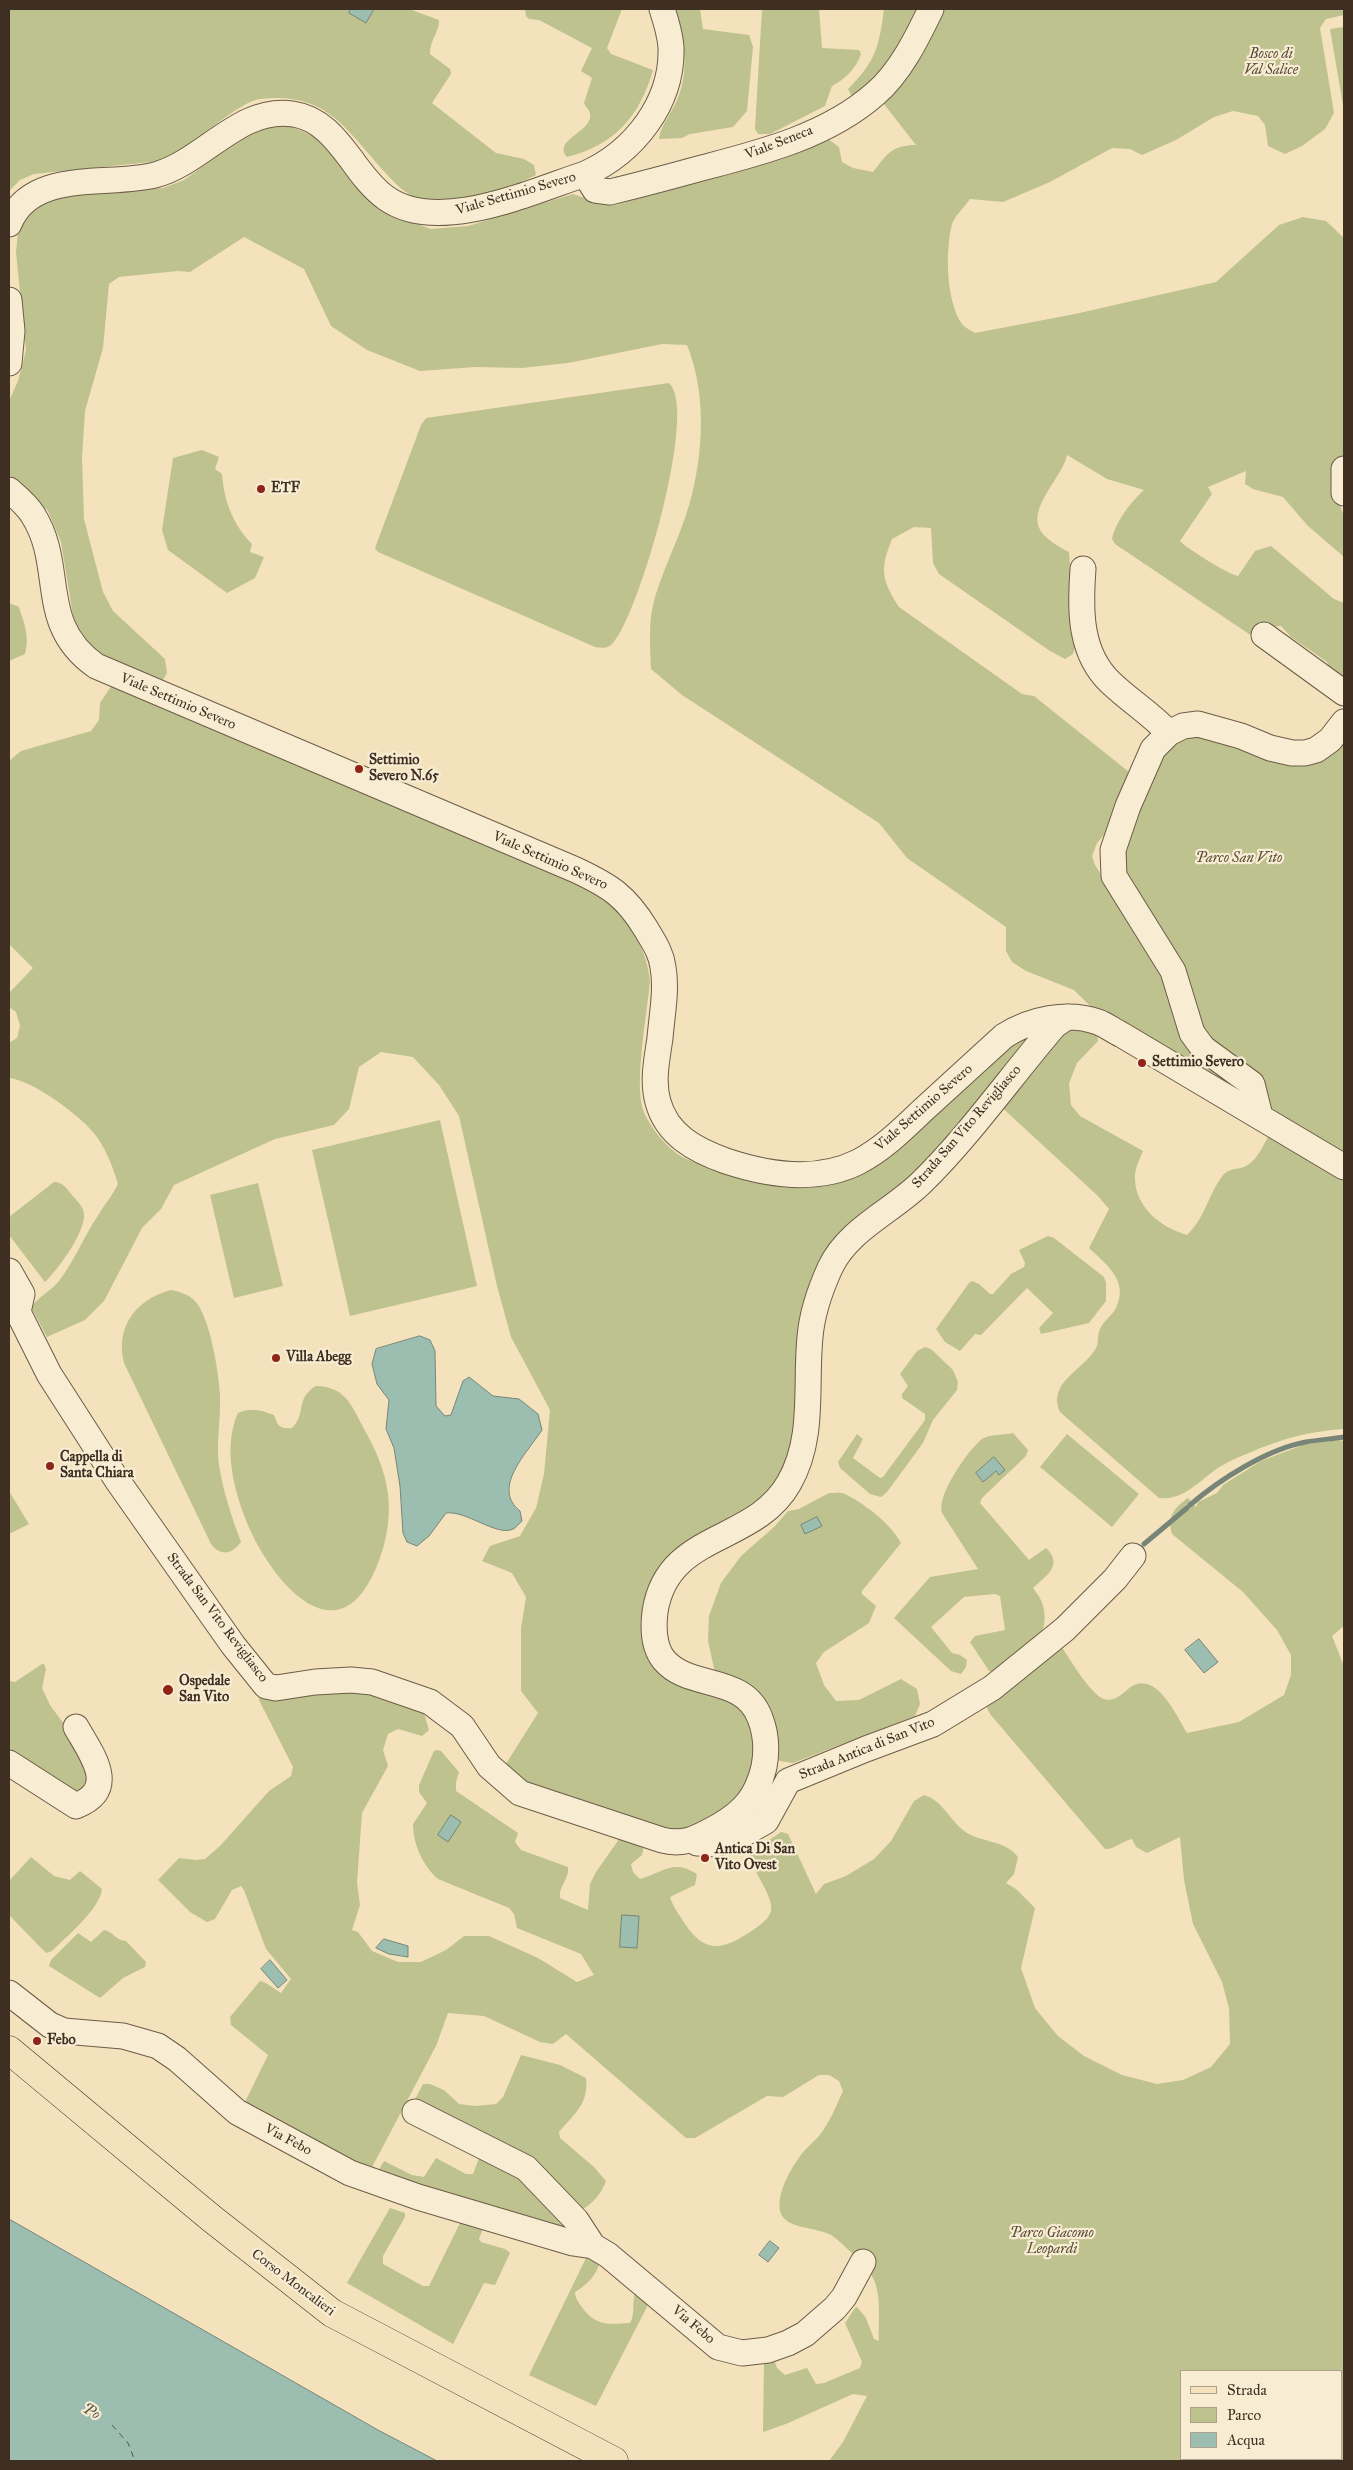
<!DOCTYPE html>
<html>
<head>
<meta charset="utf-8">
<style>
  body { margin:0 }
  #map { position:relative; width:1353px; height:2470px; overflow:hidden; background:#f4e2bc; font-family:"IM FELL Great Primer",serif }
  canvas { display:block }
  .frame { position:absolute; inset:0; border:10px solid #3e2f22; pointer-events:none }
  .legend { position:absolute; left:1180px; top:2370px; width:162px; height:90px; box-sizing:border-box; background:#f8ecd3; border:1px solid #aea08c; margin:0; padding:6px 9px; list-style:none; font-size:15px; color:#3e2f22 }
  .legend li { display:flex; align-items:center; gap:10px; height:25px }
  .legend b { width:25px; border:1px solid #aea08c }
</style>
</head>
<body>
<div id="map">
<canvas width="1353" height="2470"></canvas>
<div class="frame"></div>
<ul class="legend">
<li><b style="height:6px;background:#f4e2bc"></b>Strada</li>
<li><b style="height:14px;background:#bec28e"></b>Parco</li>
<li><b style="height:14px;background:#9cbeb1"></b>Acqua</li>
</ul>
</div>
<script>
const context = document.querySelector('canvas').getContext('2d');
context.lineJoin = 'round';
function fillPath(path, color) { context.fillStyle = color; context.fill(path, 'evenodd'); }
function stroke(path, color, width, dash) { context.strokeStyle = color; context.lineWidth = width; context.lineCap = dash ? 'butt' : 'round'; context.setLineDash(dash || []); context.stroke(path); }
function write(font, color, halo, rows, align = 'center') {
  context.font = font + ' "IM FELL Great Primer",serif'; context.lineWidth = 4.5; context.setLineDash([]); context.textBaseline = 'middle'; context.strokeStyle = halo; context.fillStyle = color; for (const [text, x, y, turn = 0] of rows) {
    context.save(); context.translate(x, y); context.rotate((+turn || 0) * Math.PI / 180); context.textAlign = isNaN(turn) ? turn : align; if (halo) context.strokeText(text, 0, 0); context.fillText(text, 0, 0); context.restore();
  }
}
fillPath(new Path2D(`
  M 9,9 L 409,9 L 439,20 C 440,31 429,41 430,54 L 450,69 L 451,74 L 432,103 L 496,153 L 524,159 L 534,165 L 536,175 C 506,189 452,211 419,199 C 404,194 392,180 381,168 C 343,125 324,92 260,99 C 239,101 188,150 161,161 L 34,174 L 20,180 L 9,191 Z
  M 525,9 L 622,9 L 607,48 L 611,54 L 653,70 C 640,116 615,145 567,157 C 552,139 594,132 590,113 C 589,110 585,106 584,103 L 592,78 L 581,71 L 592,48 L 539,20 L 529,19 L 526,16 Z
  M 676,9 L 700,9 L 703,29 L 749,35 L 753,47 L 747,111 L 733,127 L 690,134 L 682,138 L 659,139 C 660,127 672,112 677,100 C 690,71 684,38 676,9 Z
  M 762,9 L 819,9 L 822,48 L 859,50 L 861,54 C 856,69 845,79 832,86 L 825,106 L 770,134 L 758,134 L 755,129 Z
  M 884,9 L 922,9 L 895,58 L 853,99 L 848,89 C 876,61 879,47 884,9 Z
  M 939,9 L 1344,9 L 1344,15 L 1326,19 L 1320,28 L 1334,113 L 1325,129 L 1302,146 L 1285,154 L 1268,146 L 1265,125 L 1258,116 L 1233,111 L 1214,117 L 1176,140 L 1142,155 L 1130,149 L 1112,148 L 1050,182 L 1003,202 L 970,199 C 965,206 955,216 952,224 C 945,251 946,301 962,324 C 965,328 971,330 975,333 L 1075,314 L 1216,282 L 1279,225 L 1303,217 L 1326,221 L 1344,238 L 1344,486 L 1338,499 L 1344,517 L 1344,557 L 1308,526 L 1283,497 L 1253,489 L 1245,484 L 1246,471 L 1208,487 L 1212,494 L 1180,541 C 1186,548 1228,574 1238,576 L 1255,551 L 1271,546 L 1334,599 L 1344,603 L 1344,686 L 1330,670 L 1327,662 L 1291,637 L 1281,626 L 1268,627 L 1255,636 L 1249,634 L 1115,544 L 1112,539 C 1116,521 1131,502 1144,490 L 1107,479 L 1067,455 C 1062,480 1020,513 1046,537 C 1052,543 1061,548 1069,552 L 1076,644 L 1073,654 L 1065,659 L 1050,651 L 939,574 L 933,563 L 931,528 L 914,527 L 892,539 C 880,569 881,579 899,607 L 1022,694 L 1034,696 L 1129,772 L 1105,834 L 1097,843 L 1092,856 L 1095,865 L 1165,975 L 1245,1086 L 1246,1098 L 1091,1007 L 1074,990 L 1026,971 L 1012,962 L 1006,951 L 1006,927 L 907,858 L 879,823 L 682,695 L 651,669 C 650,645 648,620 655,597 C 666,561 685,527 693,490 C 704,443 705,390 687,345 L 662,344 L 568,363 L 522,368 L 476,367 L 420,371 L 367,350 L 331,326 L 304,269 L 244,237 L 190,272 L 178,271 L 119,277 L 109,284 L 103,348 L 85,411 L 82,458 L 84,519 L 103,592 L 113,611 L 165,659 L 167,673 L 163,680 L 102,655 L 86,643 L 75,628 L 61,542 L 48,511 L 9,475 L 9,401 L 18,381 L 26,350 L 16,253 L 18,231 L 22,220 L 40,204 L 62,196 L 163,188 L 184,180 L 250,132 L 286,124 L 322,140 L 373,202 L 386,213 L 431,229 L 468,226 L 573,194 L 600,203 L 615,205 L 731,174 L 827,138 L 839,147 L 842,162 L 853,168 L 873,172 C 887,154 892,145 916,145 L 880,99 Z
  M 1344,27 L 1344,111 L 1330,29 Z
  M 669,383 C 699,409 639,615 613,643 C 608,649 602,648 595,647 L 378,552 L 375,548 L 421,425 L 426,418 Z
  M 202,450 L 219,457 L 215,469 L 222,474 C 224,501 233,525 252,544 L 250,552 L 264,557 L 255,578 L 227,593 L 168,550 L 162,530 L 173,458 Z
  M 9,603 L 19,607 C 24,623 30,637 25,654 L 9,661 Z
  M 112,685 L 593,891 C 622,909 648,947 650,982 C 647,1012 634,1084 643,1110 C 649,1125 662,1142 675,1152 C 684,1160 699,1163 710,1167 C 754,1183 798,1198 846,1180 C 865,1173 882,1162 898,1150 L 1026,1032 L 1032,1033 L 942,1150 L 837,1242 L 800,1388 L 788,1465 L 761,1506 L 695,1539 L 650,1644 L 745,1708 L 759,1748 L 740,1800 L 716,1816 L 678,1833 L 517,1781 L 504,1767 L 538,1713 L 521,1691 L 521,1629 L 526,1597 L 512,1573 L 482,1561 L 490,1546 L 520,1536 L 536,1508 L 544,1474 L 550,1410 L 511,1337 L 497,1286 L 459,1116 L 439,1085 L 413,1057 L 381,1052 L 359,1067 L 349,1109 L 334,1125 L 275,1139 L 174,1185 L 161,1209 L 142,1228 L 104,1301 L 85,1320 L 47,1337 L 31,1307 C 38,1297 51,1291 59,1281 C 75,1260 84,1236 99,1214 C 105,1204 112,1196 118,1184 C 113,1167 105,1146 93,1132 C 78,1114 32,1080 9,1078 L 9,1043 L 17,1038 L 20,1026 L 16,1012 L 9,1007 L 9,993 L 33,968 L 9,944 L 9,761 L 21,751 L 91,731 L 99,720 L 100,703 Z
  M 1200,733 L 1271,758 L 1344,740 L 1344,1155 L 1272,1111 L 1230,1059 L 1203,1032 L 1125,877 L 1121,854 L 1152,773 L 1174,740 Z
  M 1069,1027 L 1097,1030 L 1098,1041 L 1077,1063 L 1069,1083 L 1071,1105 L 1080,1116 L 1143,1151 C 1140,1158 1136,1166 1135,1174 C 1133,1205 1159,1227 1187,1235 C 1205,1218 1208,1195 1223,1175 C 1229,1168 1236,1170 1244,1167 C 1257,1162 1263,1145 1270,1134 L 1344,1179 L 1344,1429 C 1310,1431 1280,1439 1249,1453 C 1238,1457 1227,1462 1218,1468 C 1199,1481 1183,1501 1159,1498 L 1060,1412 C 1047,1382 1083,1371 1096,1348 C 1099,1343 1097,1335 1100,1329 C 1103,1321 1112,1316 1116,1308 C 1129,1281 1107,1265 1089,1248 L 1109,1209 L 1098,1196 L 998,1104 Z
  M 440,1120 L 477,1286 L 350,1316 L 312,1150 Z
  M 54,1182 C 63,1182 67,1189 72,1195 C 77,1201 84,1207 84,1215 C 85,1232 58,1270 45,1282 L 9,1235 L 9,1217 Z
  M 258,1183 L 283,1286 L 234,1298 L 210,1195 Z
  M 1048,1236 L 1054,1238 L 1104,1277 L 1106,1283 L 1106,1301 L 1089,1323 L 1041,1334 L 1039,1328 L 1053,1313 L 1027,1288 L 981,1335 L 975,1334 L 960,1351 L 945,1342 L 936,1329 L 969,1283 L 972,1281 L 979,1284 L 990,1294 L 993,1294 L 1011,1274 L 1024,1267 L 1025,1263 L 1019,1250 Z
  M 171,1290 C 180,1292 188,1294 195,1301 C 210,1317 219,1373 220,1396 C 221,1418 216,1443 219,1465 C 223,1491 232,1518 241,1542 C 232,1554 221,1557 211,1544 L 124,1363 C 115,1327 136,1299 171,1290 Z
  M 925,1347 L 931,1349 L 953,1370 L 958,1382 L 957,1390 L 933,1420 L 923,1443 L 887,1492 L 881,1497 L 870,1494 L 840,1468 L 838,1462 L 857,1434 L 863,1439 L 853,1458 L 880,1478 L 883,1477 L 925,1420 L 925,1414 L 902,1398 L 902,1394 L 908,1386 L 900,1374 L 917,1351 Z
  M 316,1386 C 345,1387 351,1404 363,1427 C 375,1448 385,1470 388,1494 C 391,1519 386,1545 376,1568 C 339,1656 278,1588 252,1534 C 236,1499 221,1450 238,1413 C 251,1407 261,1410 274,1415 C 278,1426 279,1429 292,1428 C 307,1413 295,1398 316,1386 Z
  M 1013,1433 L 1028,1450 L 1026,1456 L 982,1498 L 980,1503 L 1029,1560 L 1046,1548 C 1064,1565 1046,1576 1033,1588 C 1044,1601 1047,1614 1043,1630 L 997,1673 L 989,1671 L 970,1642 L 975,1636 L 1005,1630 L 1000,1596 L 995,1594 L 964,1597 L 931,1627 L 952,1653 L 960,1655 L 967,1660 L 966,1667 L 961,1674 L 951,1671 L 894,1618 L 930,1577 L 978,1569 L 942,1513 C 936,1496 968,1450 982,1439 C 989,1434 1005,1435 1013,1433 Z
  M 1067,1434 L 1139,1494 L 1112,1527 L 1040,1467 Z
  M 1338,1440 L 1344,1441 L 1344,1626 L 1332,1636 L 1344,1666 L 1344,2461 L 829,2461 L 843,2442 L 867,2396 L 853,2394 L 786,2424 L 763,2432 L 764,2359 L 773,2356 L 777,2368 L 785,2375 L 807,2368 L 816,2384 L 824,2383 L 860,2368 L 862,2362 L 845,2323 L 855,2308 L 857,2307 L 866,2318 L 874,2339 L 879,2341 C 878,2321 882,2296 873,2278 C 870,2269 839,2240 831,2235 C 810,2224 771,2232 781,2194 C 784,2180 795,2162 804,2151 C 811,2144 819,2137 824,2129 C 832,2117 837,2104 843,2091 L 839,2081 L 829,2075 L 819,2075 L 783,2097 L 767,2096 L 695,2138 L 686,2138 L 566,2034 L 553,2044 L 540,2042 L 484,2016 L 448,2013 L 436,2046 L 370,2171 L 244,2104 L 268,2055 L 231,2025 L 230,2017 L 260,1981 L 266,1983 L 281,1993 L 291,1979 L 266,1949 L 244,1890 L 241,1886 L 232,1890 L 215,1919 L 207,1922 L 190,1912 L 158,1880 L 179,1858 L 196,1860 L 205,1859 L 220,1846 L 269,1791 L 291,1776 L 293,1767 L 259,1700 L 260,1696 L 363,1689 L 424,1713 L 429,1730 L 422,1736 L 398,1729 L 388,1734 L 383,1750 L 388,1766 L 362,1813 L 357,1883 L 360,1905 L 352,1930 L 358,1932 L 372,1951 L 398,1962 L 421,1962 L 446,1950 L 464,1936 L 489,1936 L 538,1958 L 577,1982 L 594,1975 L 581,1954 L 517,1928 L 514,1914 L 509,1908 L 438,1879 C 423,1866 413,1844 413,1824 L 427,1803 L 419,1792 L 419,1785 L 434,1751 L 437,1750 L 441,1751 L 459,1772 L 456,1782 L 456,1791 L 518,1833 L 515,1842 L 521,1850 L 568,1867 C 570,1878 558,1887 560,1898 L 588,1910 L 590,1884 L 596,1872 L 622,1835 L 639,1842 L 644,1847 L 642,1855 L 631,1864 L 633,1872 L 640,1879 C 665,1872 672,1859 697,1874 L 695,1885 L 670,1897 C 673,1907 680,1916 685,1924 C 705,1954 723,1950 750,1932 C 757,1927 769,1920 771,1911 C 774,1896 752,1871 749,1854 L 781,1832 L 788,1834 L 816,1894 L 824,1884 L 846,1876 L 874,1859 L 891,1841 L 914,1801 L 924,1795 C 943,1800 950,1822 967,1833 C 984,1843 1005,1840 1018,1857 L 1014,1874 L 1006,1883 L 1016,1889 L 1035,1908 L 1021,1968 L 1035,2008 L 1058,2036 L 1084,2056 L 1122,2075 L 1157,2084 L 1183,2080 L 1211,2067 L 1230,2044 L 1229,2008 L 1222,1982 L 1193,1924 L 1184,1880 L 1180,1837 L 1147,1853 L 1136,1847 L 1132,1839 C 1122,1841 1116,1849 1105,1849 L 990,1714 L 985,1704 L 1061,1646 C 1070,1659 1091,1695 1104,1699 C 1113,1702 1122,1695 1128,1689 C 1155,1667 1176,1715 1187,1733 L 1239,1722 L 1284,1695 L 1291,1675 L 1291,1655 L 1277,1630 L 1243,1592 L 1172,1534 C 1167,1516 1174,1508 1188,1498 L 1196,1507 L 1198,1502 L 1217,1493 L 1223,1485 L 1261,1461 L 1303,1445 ZM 1182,2371 L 1342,2371 L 1342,2459 L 1182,2459 Z
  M 9,1491 L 29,1524 L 9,1534 Z
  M 829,1493 C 834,1493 841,1492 845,1494 C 865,1504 890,1523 901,1543 L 862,1591 L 862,1594 L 876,1606 L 869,1623 L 824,1652 L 816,1663 L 824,1685 L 836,1701 L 859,1700 L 901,1679 L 917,1689 L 920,1704 L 915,1716 L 793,1763 L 780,1761 L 773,1756 L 771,1728 L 716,1677 L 708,1641 L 709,1616 L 721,1583 L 741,1556 L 774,1527 L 788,1511 L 799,1509 Z
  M 42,1664 L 44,1664 L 46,1669 L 42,1688 L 50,1705 L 66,1727 L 90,1780 L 81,1794 L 9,1754 L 9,1681 L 15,1682 Z
  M 31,1857 L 54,1876 L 70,1880 L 80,1871 L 102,1889 C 100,1909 66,1937 52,1951 L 46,1953 L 9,1915 L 9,1881 Z
  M 104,1930 C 113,1931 116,1941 126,1941 L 146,1962 L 145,1967 L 123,1978 L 100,1998 L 49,1966 L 51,1960 L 78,1933 L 91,1942 Z
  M 521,2055 L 560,2065 L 586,2078 C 589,2104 574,2114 559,2132 L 560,2138 L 594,2167 L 606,2181 C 602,2193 591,2206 579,2211 L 413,2103 L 423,2084 L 430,2084 L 444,2090 L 459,2104 L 475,2106 L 496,2104 L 503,2097 Z
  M 484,2154 L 523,2174 L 577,2232 L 375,2176 L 384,2161 L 412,2175 L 424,2177 L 436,2158 L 466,2174 L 473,2174 L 479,2158 Z
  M 390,2208 L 405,2213 L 405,2217 L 383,2256 L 383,2264 L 423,2286 L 429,2286 L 461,2221 L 484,2226 L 479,2239 L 481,2242 L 505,2249 L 510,2253 L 495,2285 L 484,2283 L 453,2344 L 347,2283 Z
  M 587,2256 L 600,2261 C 597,2275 587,2285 575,2292 C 575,2298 578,2301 581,2306 C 596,2327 608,2324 630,2323 C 636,2313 631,2302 636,2291 L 651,2299 L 596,2406 L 529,2375 Z`), '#bec28e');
const water = new Path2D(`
  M 351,9 L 374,9 L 366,23 L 349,13 Z
  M 420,1336 L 430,1340 L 435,1351 L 436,1406 L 445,1416 L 451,1415 L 463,1381 L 469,1377 L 493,1396 L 519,1399 L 538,1414 L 542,1430 C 527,1453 491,1488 520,1511 L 522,1521 C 519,1523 516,1528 513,1529 C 497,1537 466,1510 446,1513 L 429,1536 L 417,1546 L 407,1542 L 403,1533 L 400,1486 L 394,1448 L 386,1429 L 389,1400 L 377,1384 L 372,1364 L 376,1349 Z
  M 994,1457 L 1005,1470 L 999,1475 L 996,1471 L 983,1482 L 976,1473 Z
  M 817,1517 L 822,1526 L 805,1534 L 801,1525 Z
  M 1199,1639 L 1218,1662 L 1204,1673 L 1185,1650 Z
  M 451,1815 L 461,1822 L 448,1842 L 438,1835 Z
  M 622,1915 L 639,1916 L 637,1948 L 620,1947 Z
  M 384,1939 L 408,1946 L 408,1957 L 389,1954 L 376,1948 Z
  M 270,1960 L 287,1980 L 278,1988 L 261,1969 Z
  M 9,2219 L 378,2430 L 437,2461 L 9,2461 Z
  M 770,2241 L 779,2248 L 768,2262 L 759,2255 Z`);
fillPath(water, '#9cbeb1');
stroke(water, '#768578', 1);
stroke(new Path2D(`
  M 1190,1505 C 1219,1480 1267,1449 1306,1442 C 1318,1440 1331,1439 1344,1437
  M 1144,1544 L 1187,1508`), '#768578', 5);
stroke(new Path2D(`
  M 112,2425 L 128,2443 L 135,2461`), '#565346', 1, [6, 5]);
const minor = new Path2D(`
  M 585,174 L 595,190 L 610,192 C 639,185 669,177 698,169 C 759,153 826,137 875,94 C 900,73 917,38 931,9
  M 9,224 C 31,168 109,187 155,175 C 204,162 239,106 293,114 C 320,118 336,139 351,159 C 361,173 372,188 386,198 C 438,235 530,192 585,174 C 634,152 673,103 671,47 C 670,34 666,21 662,9
  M 9,300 L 12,331 L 9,363
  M 1344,469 L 1344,493
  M 9,490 C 17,497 27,505 33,515 C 66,567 36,624 96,666 L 576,870 C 610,886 626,896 646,929 C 653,941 661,952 663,967 C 667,990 662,1014 660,1038 C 657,1059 652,1081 658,1102 C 667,1135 695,1150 726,1161 C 768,1175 816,1183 858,1162 C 883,1149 903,1129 923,1110 C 950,1085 977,1061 1004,1036 C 1030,1019 1068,1011 1098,1022 C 1106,1025 1114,1031 1122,1035 L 1344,1167
  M 1083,569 C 1080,609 1079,653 1111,683 C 1130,701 1151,714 1169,733
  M 1264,635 L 1344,693
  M 1260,1116 L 1252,1084 L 1203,1048 L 1192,1033 L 1173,971 L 1114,876 L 1113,850 L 1128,806 L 1153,749 L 1169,733 L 1183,726 L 1198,724 L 1241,736 L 1270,748 L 1292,753 L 1305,753 L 1316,750 L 1330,740 L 1344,722
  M 9,1271 L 22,1294 L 18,1312
  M 18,1312 L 49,1374 L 117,1480 L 233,1645 L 266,1686 L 276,1688 L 315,1682 L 351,1680 L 372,1682 L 430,1702 L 462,1726 L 489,1766 L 520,1793 L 662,1840 C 685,1846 699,1837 719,1826 C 745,1811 757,1796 764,1767 C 767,1751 766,1733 760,1718 C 744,1674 689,1690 664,1660 C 654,1648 653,1628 655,1612 C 667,1531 754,1545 789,1483 C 815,1438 805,1386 810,1337 C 812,1313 820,1290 830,1268 C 848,1229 893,1211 922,1182 C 970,1135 1011,1076 1055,1025 L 1067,1017
  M 9,1763 L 76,1806 C 119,1789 92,1755 76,1727
  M 697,1843 L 716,1844 L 736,1838 L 766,1821 L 788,1781 L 866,1749 L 933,1724 L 992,1688 L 1065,1629 L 1115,1579 L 1133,1556
  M 9,1993 L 50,2025 L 64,2031 L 123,2036 L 158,2046 L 177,2059 L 237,2112 L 350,2173 L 418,2197 L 573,2243 L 593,2246 L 608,2255 L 718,2347 L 742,2353 L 768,2350 L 788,2343 L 805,2334 L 835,2308 L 844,2297 L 863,2262
  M 415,2112 L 526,2168 L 576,2220 L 593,2246`);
const major = new Path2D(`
  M 9,2050 L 211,2218 L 332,2313 L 614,2461`);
stroke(minor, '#6c5c48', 27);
stroke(major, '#3e2f22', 29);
stroke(minor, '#f8ecd3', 25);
stroke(major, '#f4e2bc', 28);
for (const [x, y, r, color] of [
  [261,489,5,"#8f2418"],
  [359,769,5,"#8f2418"],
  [1142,1063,5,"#8f2418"],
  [276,1358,5,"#8f2418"],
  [50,1466,5,"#8f2418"],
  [168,1690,6,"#8f2418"],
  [705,1858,5,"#8f2418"],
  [37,2041,5,"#8f2418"]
]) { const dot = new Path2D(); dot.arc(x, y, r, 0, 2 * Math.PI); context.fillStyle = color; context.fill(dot); stroke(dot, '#f8ecd3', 2); }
write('italic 14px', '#584c38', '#f8ecd3', [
  ["Bosco di",1271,55],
  ["Val Salice",1271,71],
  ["Parco San Vito",1239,859],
  ["Parco Giacomo",1052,2234],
  ["Leopardi",1052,2250]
]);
write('14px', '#3e2f22', '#f8ecd3', [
  ["Viale Seneca",779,143,-21],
  ["Viale Settimio Severo",516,194,-16],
  ["Viale Settimio Severo",178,702,23],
  ["Viale Settimio Severo",550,861,24],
  ["Viale Settimio Severo",924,1108,-41],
  ["Strada San Vito Revigliasco",967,1127,-49],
  ["Strada San Vito Revigliasco",217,1618,53],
  ["Strada Antica di San Vito",867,1749,-22],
  ["Via Febo",288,2140,28],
  ["Corso Moncalieri",293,2283,37],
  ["Via Febo",693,2325,40]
]);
write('bold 14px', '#3e2f22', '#f8ecd3', [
  ["ETF",271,489],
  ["Settimio",369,761],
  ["Severo N.65",369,777],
  ["Settimio Severo",1152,1063],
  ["Villa Abegg",286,1358],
  ["Cappella di",60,1458],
  ["Santa Chiara",60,1474],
  ["Ospedale",179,1682],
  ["San Vito",179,1698],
  ["Antica Di San",715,1850],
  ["Vito Ovest",715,1866],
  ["Febo",47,2041]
], 'left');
write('italic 15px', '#565346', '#f8ecd3', [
  ["Po",91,2412,30]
]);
</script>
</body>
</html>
